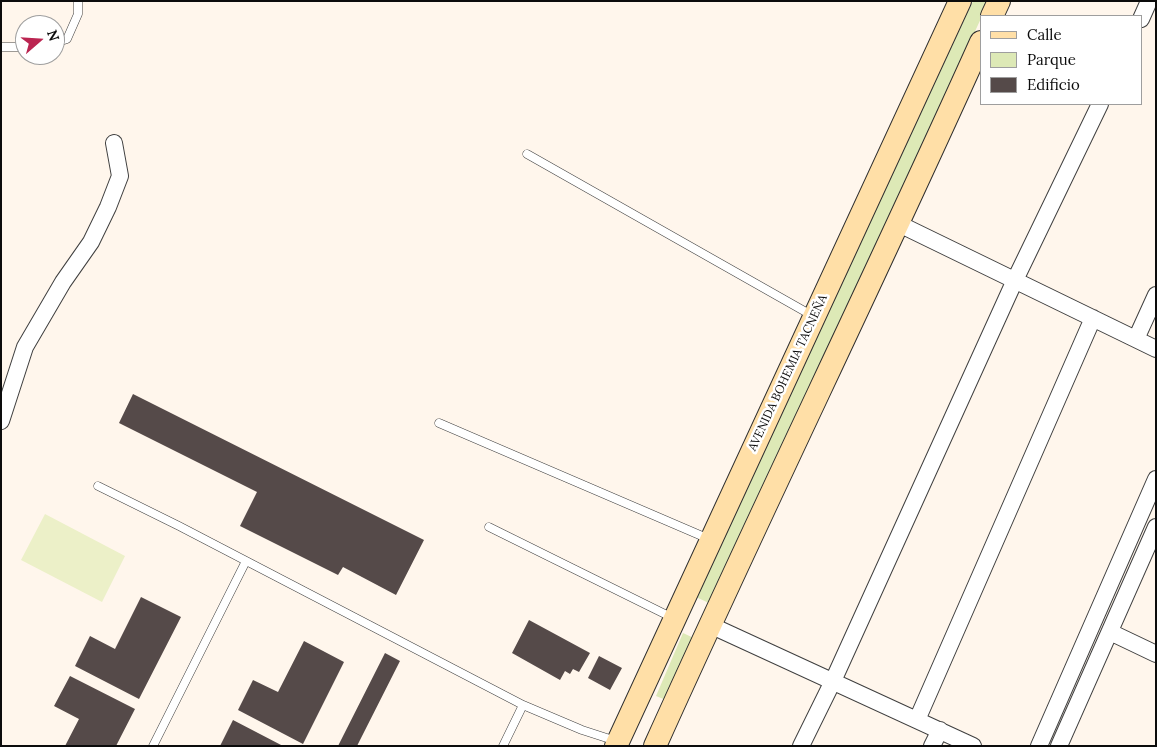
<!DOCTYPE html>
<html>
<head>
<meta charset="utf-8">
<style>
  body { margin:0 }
  #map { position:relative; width:1157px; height:747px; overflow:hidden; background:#fff6ec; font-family:Lora,serif }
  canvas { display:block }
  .frame { position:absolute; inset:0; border:2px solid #0c0c0c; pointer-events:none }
  .legend { position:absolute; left:980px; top:15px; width:162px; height:90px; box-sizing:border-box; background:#fff; border:1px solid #9e9e9e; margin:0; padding:6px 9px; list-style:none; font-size:15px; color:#0c0c0c }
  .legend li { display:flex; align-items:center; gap:10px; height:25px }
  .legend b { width:25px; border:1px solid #9e9e9e }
  .north { position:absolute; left:15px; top:15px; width:50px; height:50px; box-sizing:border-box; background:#fff; border:1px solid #9e9e9e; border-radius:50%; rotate:71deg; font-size:14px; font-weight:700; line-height:20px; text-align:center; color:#0c0c0c }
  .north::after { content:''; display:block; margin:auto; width:18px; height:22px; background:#bb2551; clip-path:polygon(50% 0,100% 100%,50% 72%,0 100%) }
</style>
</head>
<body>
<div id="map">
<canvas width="1157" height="747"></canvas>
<div class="frame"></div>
<ul class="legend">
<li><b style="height:6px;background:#ffdfa7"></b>Calle</li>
<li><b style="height:14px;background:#dde9b6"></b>Parque</li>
<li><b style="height:14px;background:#554a49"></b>Edificio</li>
</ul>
<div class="north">N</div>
</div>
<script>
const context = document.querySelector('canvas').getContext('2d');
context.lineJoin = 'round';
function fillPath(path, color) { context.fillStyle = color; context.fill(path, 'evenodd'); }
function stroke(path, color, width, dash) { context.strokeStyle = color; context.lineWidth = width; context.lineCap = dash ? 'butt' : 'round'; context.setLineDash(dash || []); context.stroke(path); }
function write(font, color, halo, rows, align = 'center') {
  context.font = font + ' Lora,serif'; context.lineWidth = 5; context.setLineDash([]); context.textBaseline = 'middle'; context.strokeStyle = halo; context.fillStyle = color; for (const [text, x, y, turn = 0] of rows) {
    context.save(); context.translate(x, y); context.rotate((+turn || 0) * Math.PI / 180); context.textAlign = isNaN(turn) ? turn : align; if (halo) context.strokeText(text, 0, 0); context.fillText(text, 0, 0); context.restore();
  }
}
fillPath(new Path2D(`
  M 973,1 L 989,1 L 711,604 L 696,597 Z
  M 683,633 L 698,640 L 671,702 L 656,696 Z`), '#dde9b6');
fillPath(new Path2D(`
  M 45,514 L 125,556 L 102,602 L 21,560 Z`), '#ecf0c8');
fillPath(new Path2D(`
  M 133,394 L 424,540 L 396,595 L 343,567 L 338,575 L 240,526 L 257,492 L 119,423 Z
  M 141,597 L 181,617 L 139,699 L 75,666 L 90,636 L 115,649 Z
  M 529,620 L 590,653 L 579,672 L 573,669 L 570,674 L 565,671 L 560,680 L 512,653 Z
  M 304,641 L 344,662 L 303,744 L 238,710 L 253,680 L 278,692 Z
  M 385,653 L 400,661 L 357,746 L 338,746 Z
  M 599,656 L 622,668 L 610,690 L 588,678 Z
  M 70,676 L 135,709 L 116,746 L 65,746 L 79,719 L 54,706 Z
  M 233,720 L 283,746 L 220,746 Z`), '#554a49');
const lane = new Path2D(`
  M 55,43 L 67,39 L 78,14 L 78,1
  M 1,47 L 25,47
  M 527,154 L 813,316
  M 439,423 L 709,539
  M 98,486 L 179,526 L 523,705 L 582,730 L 616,741
  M 489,527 L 673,618
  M 153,746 L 246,561
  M 503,746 L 523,705`);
const street = new Path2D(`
  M 1141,19 L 1149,1
  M 899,224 L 1156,349
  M 1136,339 L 1156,295
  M 1,421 L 25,347 L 63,282 L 91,242 L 108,207 L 120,176 L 114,143
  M 710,625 L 973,746
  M 1110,632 L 1156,654
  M 917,720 L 1093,318
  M 801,746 L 833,681 L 1015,280 L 1100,104
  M 932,746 L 940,730
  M 1039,746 L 1156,479
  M 1059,746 L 1156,527`);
const secondary = new Path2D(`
  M 992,16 L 999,1
  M 616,746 L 960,1
  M 655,746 C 761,510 875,278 981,42`);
stroke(lane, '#3f3f3f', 9);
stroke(street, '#3f3f3f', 18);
stroke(secondary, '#2e2e2e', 24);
stroke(lane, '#fff', 8);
stroke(street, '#fff', 16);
stroke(secondary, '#ffdfa7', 22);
write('12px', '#0c0c0c', '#fff', [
  ["AVENIDA BOHEMIA TACNEÑA",788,373,-65]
]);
</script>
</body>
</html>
